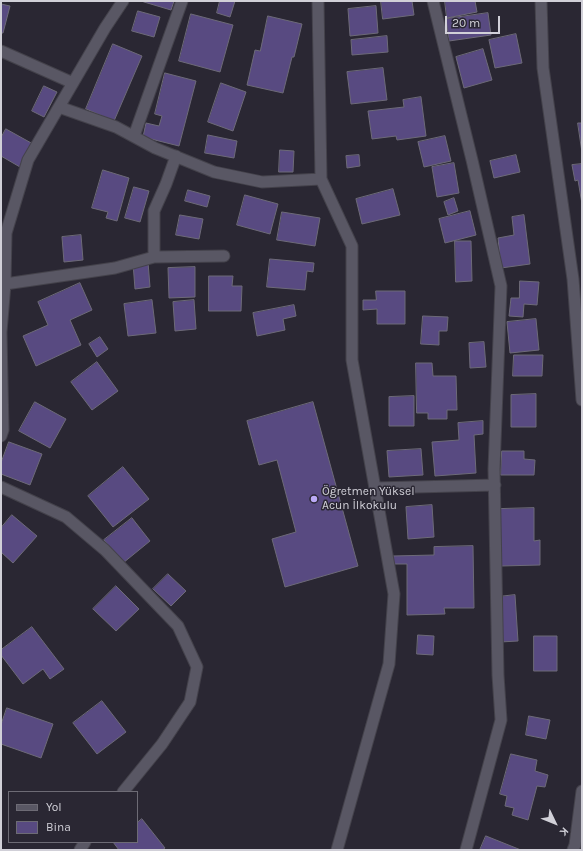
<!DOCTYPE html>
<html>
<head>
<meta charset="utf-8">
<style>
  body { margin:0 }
  #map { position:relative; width:583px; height:851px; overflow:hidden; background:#2a2733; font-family:Karla,sans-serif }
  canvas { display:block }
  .frame { position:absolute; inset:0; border:2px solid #d1d0d8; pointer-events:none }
  .legend { position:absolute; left:8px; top:791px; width:130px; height:52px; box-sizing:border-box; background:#2a2733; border:1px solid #6d6b75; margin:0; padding:5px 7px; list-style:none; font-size:12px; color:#d1d0d8 }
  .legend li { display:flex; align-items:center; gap:8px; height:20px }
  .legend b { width:20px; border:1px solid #6d6b75 }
  .north { position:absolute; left:535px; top:803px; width:40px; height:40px; -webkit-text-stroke:3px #2a2733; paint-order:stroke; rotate:133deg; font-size:11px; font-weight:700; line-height:16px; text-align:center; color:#d1d0d8 }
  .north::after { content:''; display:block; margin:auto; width:14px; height:18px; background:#d1d0d8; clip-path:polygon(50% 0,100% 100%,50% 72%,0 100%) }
  .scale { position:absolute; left:445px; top:16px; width:55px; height:18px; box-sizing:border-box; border:2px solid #d1d0d8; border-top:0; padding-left:5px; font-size:12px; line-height:14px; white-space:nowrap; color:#d1d0d8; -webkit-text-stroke:3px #2a2733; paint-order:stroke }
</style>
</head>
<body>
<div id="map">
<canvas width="583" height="851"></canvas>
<div class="frame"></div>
<ul class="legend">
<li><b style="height:5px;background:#595764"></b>Yol</li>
<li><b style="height:11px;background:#584a81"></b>Bina</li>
</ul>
<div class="north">K</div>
<div class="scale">20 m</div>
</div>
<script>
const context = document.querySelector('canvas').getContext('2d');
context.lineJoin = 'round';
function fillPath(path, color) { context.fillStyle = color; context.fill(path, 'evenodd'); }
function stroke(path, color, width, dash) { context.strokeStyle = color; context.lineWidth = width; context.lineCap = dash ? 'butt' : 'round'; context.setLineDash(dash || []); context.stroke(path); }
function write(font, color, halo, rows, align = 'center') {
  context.font = font + ' Karla,sans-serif'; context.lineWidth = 3; context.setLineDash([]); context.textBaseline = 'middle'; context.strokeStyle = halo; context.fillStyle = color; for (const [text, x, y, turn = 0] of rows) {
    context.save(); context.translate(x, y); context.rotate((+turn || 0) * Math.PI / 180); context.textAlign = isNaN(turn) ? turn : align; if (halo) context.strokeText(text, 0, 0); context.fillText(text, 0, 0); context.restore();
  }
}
const building = new Path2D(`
  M 145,1 L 174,1 L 171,10 L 144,2 Z
  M 220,1 L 235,1 L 230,17 L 217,13 Z
  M 381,1 L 412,1 L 414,15 L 383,19 Z
  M 445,1 L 475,1 L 477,12 L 447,18 Z
  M 1,4 L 10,6 L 3,33 L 1,33 Z
  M 376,6 L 378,33 L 350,36 L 348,9 Z
  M 138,11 L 160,17 L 154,37 L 132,31 Z
  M 488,13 L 491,35 L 449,41 L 446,19 Z
  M 191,14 L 233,25 L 220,72 L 179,61 Z
  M 268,16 L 302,24 L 294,57 L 292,57 L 283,93 L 247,85 L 255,50 L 260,51 Z
  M 516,34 L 522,63 L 495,68 L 489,40 Z
  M 387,36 L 388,52 L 352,55 L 351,40 Z
  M 113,44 L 142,56 L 114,121 L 86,109 Z
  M 483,49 L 492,80 L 464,88 L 456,57 Z
  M 383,68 L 387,100 L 351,104 L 347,72 Z
  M 165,73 L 196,81 L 179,146 L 143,137 L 146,123 L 159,126 L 162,116 L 155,114 Z
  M 221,83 L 246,92 L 233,131 L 208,122 Z
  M 44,86 L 57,92 L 44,117 L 32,111 Z
  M 421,97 L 426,136 L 397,140 L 396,136 L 372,139 L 368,111 L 404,107 L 403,100 Z
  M 578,123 L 582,123 L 582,152 Z
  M 6,129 L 33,144 L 20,167 L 1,156 L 1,138 Z
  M 208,135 L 237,141 L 234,158 L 205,153 Z
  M 445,136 L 451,161 L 424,167 L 418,142 Z
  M 280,150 L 294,151 L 293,172 L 279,172 Z
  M 359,155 L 360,166 L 347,168 L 346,156 Z
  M 516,155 L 520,172 L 494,178 L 490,161 Z
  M 454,163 L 459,193 L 437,197 L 432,167 Z
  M 582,164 L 582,204 L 578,180 L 575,181 L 572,165 Z
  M 103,170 L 129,178 L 117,221 L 106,218 L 108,212 L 92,208 Z
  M 134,187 L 149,191 L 140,222 L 125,218 Z
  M 393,189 L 400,215 L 362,224 L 356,199 Z
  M 188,190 L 210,196 L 207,207 L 185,201 Z
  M 245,195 L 278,204 L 270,234 L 237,225 Z
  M 454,198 L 458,211 L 448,215 L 444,202 Z
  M 470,211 L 476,235 L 445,243 L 439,219 Z
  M 282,212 L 320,218 L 315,246 L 277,240 Z
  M 180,215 L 203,219 L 199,239 L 176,235 Z
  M 524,215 L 530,264 L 501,268 L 498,238 L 514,235 L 512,217 Z
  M 81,235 L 83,260 L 64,262 L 62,237 Z
  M 455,241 L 471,241 L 472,281 L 456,282 Z
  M 270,259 L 314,263 L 313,272 L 307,271 L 305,290 L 267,287 Z
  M 148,262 L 150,287 L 135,289 L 133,263 Z
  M 195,267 L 195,297 L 169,298 L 168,268 Z
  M 209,276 L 233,276 L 232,286 L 242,286 L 241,311 L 209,311 Z
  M 520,281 L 539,282 L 537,305 L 524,304 L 523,317 L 509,316 L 511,298 L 519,298 Z
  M 80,283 L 92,310 L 70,320 L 81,345 L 36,366 L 23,336 L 48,325 L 38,302 Z
  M 376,291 L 405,291 L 405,324 L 377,324 L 377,309 L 363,310 L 363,300 L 376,300 Z
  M 152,300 L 156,333 L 128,336 L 124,304 Z
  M 194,300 L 196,329 L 175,331 L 173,302 Z
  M 294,305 L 296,316 L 283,319 L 285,330 L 257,336 L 253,313 Z
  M 423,316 L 448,317 L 447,331 L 439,331 L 439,345 L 421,344 Z
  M 536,319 L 539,350 L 510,353 L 507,322 Z
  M 100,337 L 108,349 L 97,357 L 89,344 Z
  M 484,342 L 486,367 L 470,368 L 469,343 Z
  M 514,355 L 543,355 L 542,376 L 513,376 Z
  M 97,362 L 118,391 L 92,410 L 71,382 Z
  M 416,363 L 432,363 L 433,376 L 456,376 L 457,410 L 447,410 L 447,419 L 428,419 L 428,413 L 417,413 Z
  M 536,394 L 536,427 L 511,427 L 511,395 Z
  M 414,396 L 414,426 L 389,426 L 389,397 Z
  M 35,402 L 66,419 L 50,448 L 19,431 Z
  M 313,402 L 358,566 L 285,587 L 272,539 L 296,532 L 277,460 L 259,465 L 247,421 Z
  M 483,421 L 483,434 L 474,435 L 476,473 L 435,476 L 432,442 L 459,440 L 458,423 Z
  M 9,442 L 42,454 L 30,485 L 1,474 L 1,463 Z
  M 421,449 L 423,475 L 389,477 L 387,451 Z
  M 502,451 L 524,451 L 524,459 L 535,460 L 534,475 L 501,475 Z
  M 123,467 L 149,499 L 113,527 L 88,496 Z
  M 432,505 L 434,537 L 408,539 L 406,507 Z
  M 534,508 L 534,541 L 540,540 L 540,565 L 501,566 L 500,509 Z
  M 12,515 L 37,536 L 13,563 L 1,552 L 1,528 Z
  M 132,518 L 150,541 L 123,563 L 104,540 Z
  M 473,546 L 474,608 L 444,608 L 445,614 L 407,615 L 407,564 L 392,564 L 392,556 L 434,555 L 434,547 Z
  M 168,574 L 186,591 L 171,606 L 153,589 Z
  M 116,586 L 139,609 L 116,631 L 93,609 Z
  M 515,595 L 518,641 L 500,642 L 498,597 Z
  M 32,627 L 64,669 L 50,679 L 43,669 L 23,684 L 1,655 L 1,650 Z
  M 418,635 L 434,636 L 433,655 L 417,654 Z
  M 534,636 L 557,636 L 557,671 L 534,671 Z
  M 102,701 L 126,732 L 97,754 L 73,723 Z
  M 7,708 L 53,724 L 41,758 L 1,744 L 1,725 Z
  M 529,716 L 550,720 L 546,739 L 526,735 Z
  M 511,754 L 537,760 L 535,771 L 548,775 L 545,787 L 537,786 L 528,820 L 512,815 L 514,808 L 505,806 L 507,796 L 500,794 Z
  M 142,819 L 165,848 L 162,850 L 119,850 L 113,842 L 137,842 L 137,823 Z
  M 486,836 L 521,850 L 480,850 Z`);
fillPath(building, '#584a81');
stroke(building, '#6d6a78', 1);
const minor = new Path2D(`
  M 318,1 L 321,179 L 352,246 L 352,360 L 394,594 L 389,664 L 337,850
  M 433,1 L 472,160 L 501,286 L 494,469 L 498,675 L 501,720 L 466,850
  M 541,1 L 543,68 L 573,279 L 582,400
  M 1,51 L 73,83
  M 59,107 L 116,127 L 155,148 L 214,172 L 262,182 L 321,179
  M 134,136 L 182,1
  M 154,257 L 224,256
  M 5,284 L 115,268 L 154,257 L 154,211 L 166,184 L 176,156
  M 1,436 L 3,430 L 1,332 L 5,284 L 6,233 L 28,160 L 105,28 L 123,1
  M 1,487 L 66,517 L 105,550 L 178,626 L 197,667 L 190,702 L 162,744 L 123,792
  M 375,488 L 495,485
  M 80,850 L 85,842
  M 573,850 L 575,845 L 582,791`);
stroke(minor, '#44424b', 13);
stroke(minor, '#595764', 11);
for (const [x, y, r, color] of [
  [314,499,4,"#bbaaf6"]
]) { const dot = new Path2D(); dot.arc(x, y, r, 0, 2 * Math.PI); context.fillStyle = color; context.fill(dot); stroke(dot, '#2a2733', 1.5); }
write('12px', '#d1d0d8', '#2a2733', [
  ["Öğretmen Yüksel",322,492],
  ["Acun İlkokulu",322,506]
], 'left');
</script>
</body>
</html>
